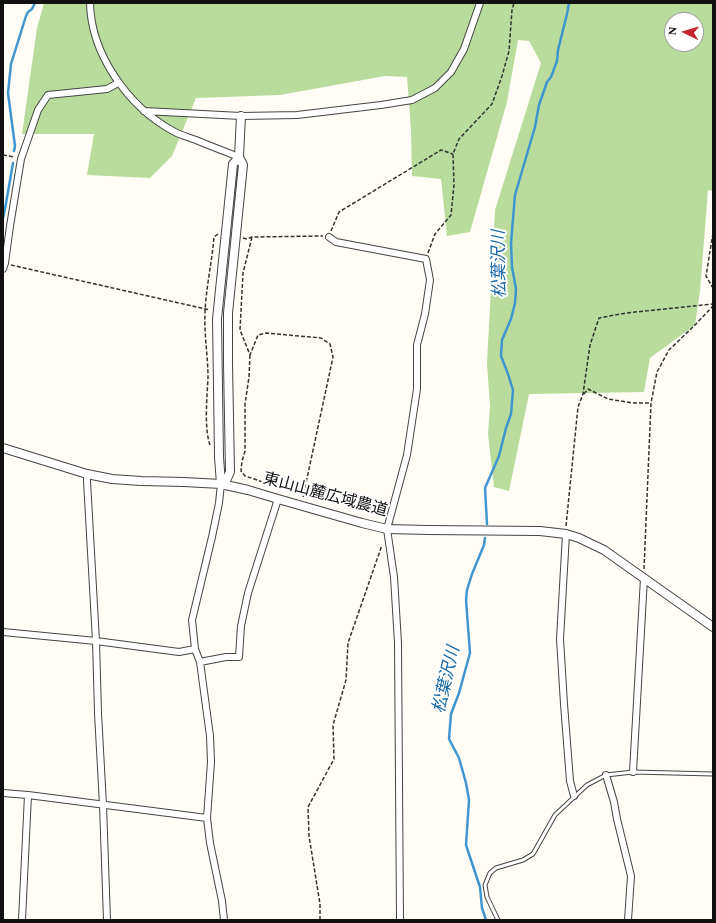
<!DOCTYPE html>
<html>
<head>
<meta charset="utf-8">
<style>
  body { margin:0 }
  #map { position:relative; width:716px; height:923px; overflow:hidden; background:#fffdf5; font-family:Spectral,serif }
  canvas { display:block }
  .frame { position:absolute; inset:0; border:4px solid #111; pointer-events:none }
  .north { position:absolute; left:664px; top:12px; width:40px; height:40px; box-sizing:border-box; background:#fff; border:1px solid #a0a0a0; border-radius:50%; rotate:275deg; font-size:11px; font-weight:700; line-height:16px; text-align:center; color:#111 }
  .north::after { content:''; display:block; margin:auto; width:14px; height:18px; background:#c4262e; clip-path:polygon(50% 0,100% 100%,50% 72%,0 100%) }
</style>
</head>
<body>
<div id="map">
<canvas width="716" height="923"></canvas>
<div class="frame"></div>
<div class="north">N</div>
</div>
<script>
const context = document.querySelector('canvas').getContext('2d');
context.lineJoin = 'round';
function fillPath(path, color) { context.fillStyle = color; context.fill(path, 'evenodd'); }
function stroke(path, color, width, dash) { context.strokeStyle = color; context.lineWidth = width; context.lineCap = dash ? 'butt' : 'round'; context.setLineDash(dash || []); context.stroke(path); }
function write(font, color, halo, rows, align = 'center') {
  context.font = font + ' Spectral,"Noto Sans JP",serif'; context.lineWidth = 4; context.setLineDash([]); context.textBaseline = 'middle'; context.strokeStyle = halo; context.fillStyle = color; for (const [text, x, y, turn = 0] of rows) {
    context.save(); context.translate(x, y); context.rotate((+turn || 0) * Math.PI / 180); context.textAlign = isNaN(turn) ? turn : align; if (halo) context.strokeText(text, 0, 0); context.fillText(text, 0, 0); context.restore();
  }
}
fillPath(new Path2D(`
  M 44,3 L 713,3 L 713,191 L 708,190 L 700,291 L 695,325 L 650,358 L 644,392 L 529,394 L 509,491 L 494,487 L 488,434 L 490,406 L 487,363 L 495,210 L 541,63 L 529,41 L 518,40 L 507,102 L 470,232 L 447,236 L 441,179 L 412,176 L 411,130 L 407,77 L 385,76 L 280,95 L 196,98 L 172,156 L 150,178 L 87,175 L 94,134 L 22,134 L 37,28 ZM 672,20 L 696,20 L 696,44 L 672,44 Z`), '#b9dc9c');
stroke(new Path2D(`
  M 14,151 L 15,146 L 8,93 L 11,64 L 26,16 L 28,12 L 32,9 L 35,3
  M 3,218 L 5,209 L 13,163
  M 487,524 L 485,488 L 499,456 L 506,428 L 511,414 L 513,390 L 508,374 L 501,356 L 502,340 L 511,319 L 515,303 L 516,289 L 512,267 L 511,243 L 515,195 L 535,127 L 539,105 L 547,82 L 551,77 L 557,61 L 558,50 L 567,14 L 569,3
  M 485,538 L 484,545 L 472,574 L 467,590 L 466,600 L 470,653 L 459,693 L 451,714 L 449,739 L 459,758 L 466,783 L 469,800 L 466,845 L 480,887 L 482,908 L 486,920`), '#3f96cf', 2.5);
const service = new Path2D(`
  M 498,920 L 487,897 L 485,885 L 490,873 L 496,868 L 523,860 L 533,854 L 555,815 L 587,785 L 606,775 L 633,772 L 713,774`);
const minor = new Path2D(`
  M 90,3 C 91,55 129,107 173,131 C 180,135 188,137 196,140 C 210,146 224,151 239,157
  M 144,111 L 241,116 L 297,115 L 381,105 L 412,100 L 435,88 L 451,72 L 464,49 L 480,3
  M 329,237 L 336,242 L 426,259 L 430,280 L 425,314 L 417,345 L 417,389 L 407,455 L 387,529 L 394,577 L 398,643 L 400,920
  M 3,269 L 5,263 L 10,226 L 21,159 L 38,110 L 48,95 L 107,89 L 118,83
  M 87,474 L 87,481 L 96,641 L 98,713 L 103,805 L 107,920
  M 221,484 L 219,503 L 212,537 L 192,620 L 195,649 L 200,662 L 210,736 L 211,762 L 207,818 L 210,843 L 222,901 L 224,920
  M 566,534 L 560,639 L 564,704 L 570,781 L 574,796
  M 3,632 L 96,641 L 179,652 L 195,649
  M 200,662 L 226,657 L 239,657 L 241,626 L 248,593 L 278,499
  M 633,772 L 644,578
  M 606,775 L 614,802 L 617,819 L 631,876 L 628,920
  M 3,793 L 28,795 L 207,818
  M 22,920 L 28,795`);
const tertiary = new Path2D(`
  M 3,448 L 87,474 L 112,479 L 141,481 L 184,482 L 221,484 L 248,490 L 278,499 L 362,523 L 387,529 L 428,530 L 540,531 L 566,534 L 579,538 L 604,550 L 713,627
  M 221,484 L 219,457 L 217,319 L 233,164 L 239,157
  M 224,485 L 230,472 L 228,364 L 228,313 L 243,165 L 239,157 L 241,116`);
stroke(service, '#444', 5);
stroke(minor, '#444', 8);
stroke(tertiary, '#444', 10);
stroke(new Path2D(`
  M 3,155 L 15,157
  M 331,231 L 339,212 L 441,150 L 453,154
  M 713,233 L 706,276 L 713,288
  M 252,237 L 243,273 L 240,330 L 250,355 L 258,335 L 266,333 L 321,338 L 330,344 L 333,357 L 303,497
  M 243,238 L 247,239 L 252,237 L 323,236
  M 428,253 L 435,234 L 451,215 L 454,185 L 453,154 L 459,139 L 492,104 L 502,76 L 509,51 L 512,10 L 514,3
  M 11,265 L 210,310
  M 250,355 L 249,377 L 245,404 L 245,451 L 242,461 L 241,471 L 245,476 L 266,483 L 304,491
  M 584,394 L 588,389 L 608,399 L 633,403 L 651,403
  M 210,445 C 204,428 207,397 208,378 C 208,356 204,335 205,313 C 206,287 212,262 214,237 L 218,234
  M 566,526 L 578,407 L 583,394 L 590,345 L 599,318 L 626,313 L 713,304
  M 644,569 L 651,403 L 657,372 L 669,350 L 695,325 L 713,306
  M 320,920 L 320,904 L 309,836 L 308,807 L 334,759 L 333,725 L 346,680 L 348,643 L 382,545`), '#333', 1.5, [4, 2]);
stroke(service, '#fff', 3);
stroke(minor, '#fff', 6);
stroke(tertiary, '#fff', 8);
write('16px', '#111', '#fff', [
  ["東山山麓広域農道",325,496,15]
]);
write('italic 17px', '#1768a6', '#fff', [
  ["松葉沢川",501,264,-91],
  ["松葉沢川",448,680,-77]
]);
</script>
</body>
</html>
